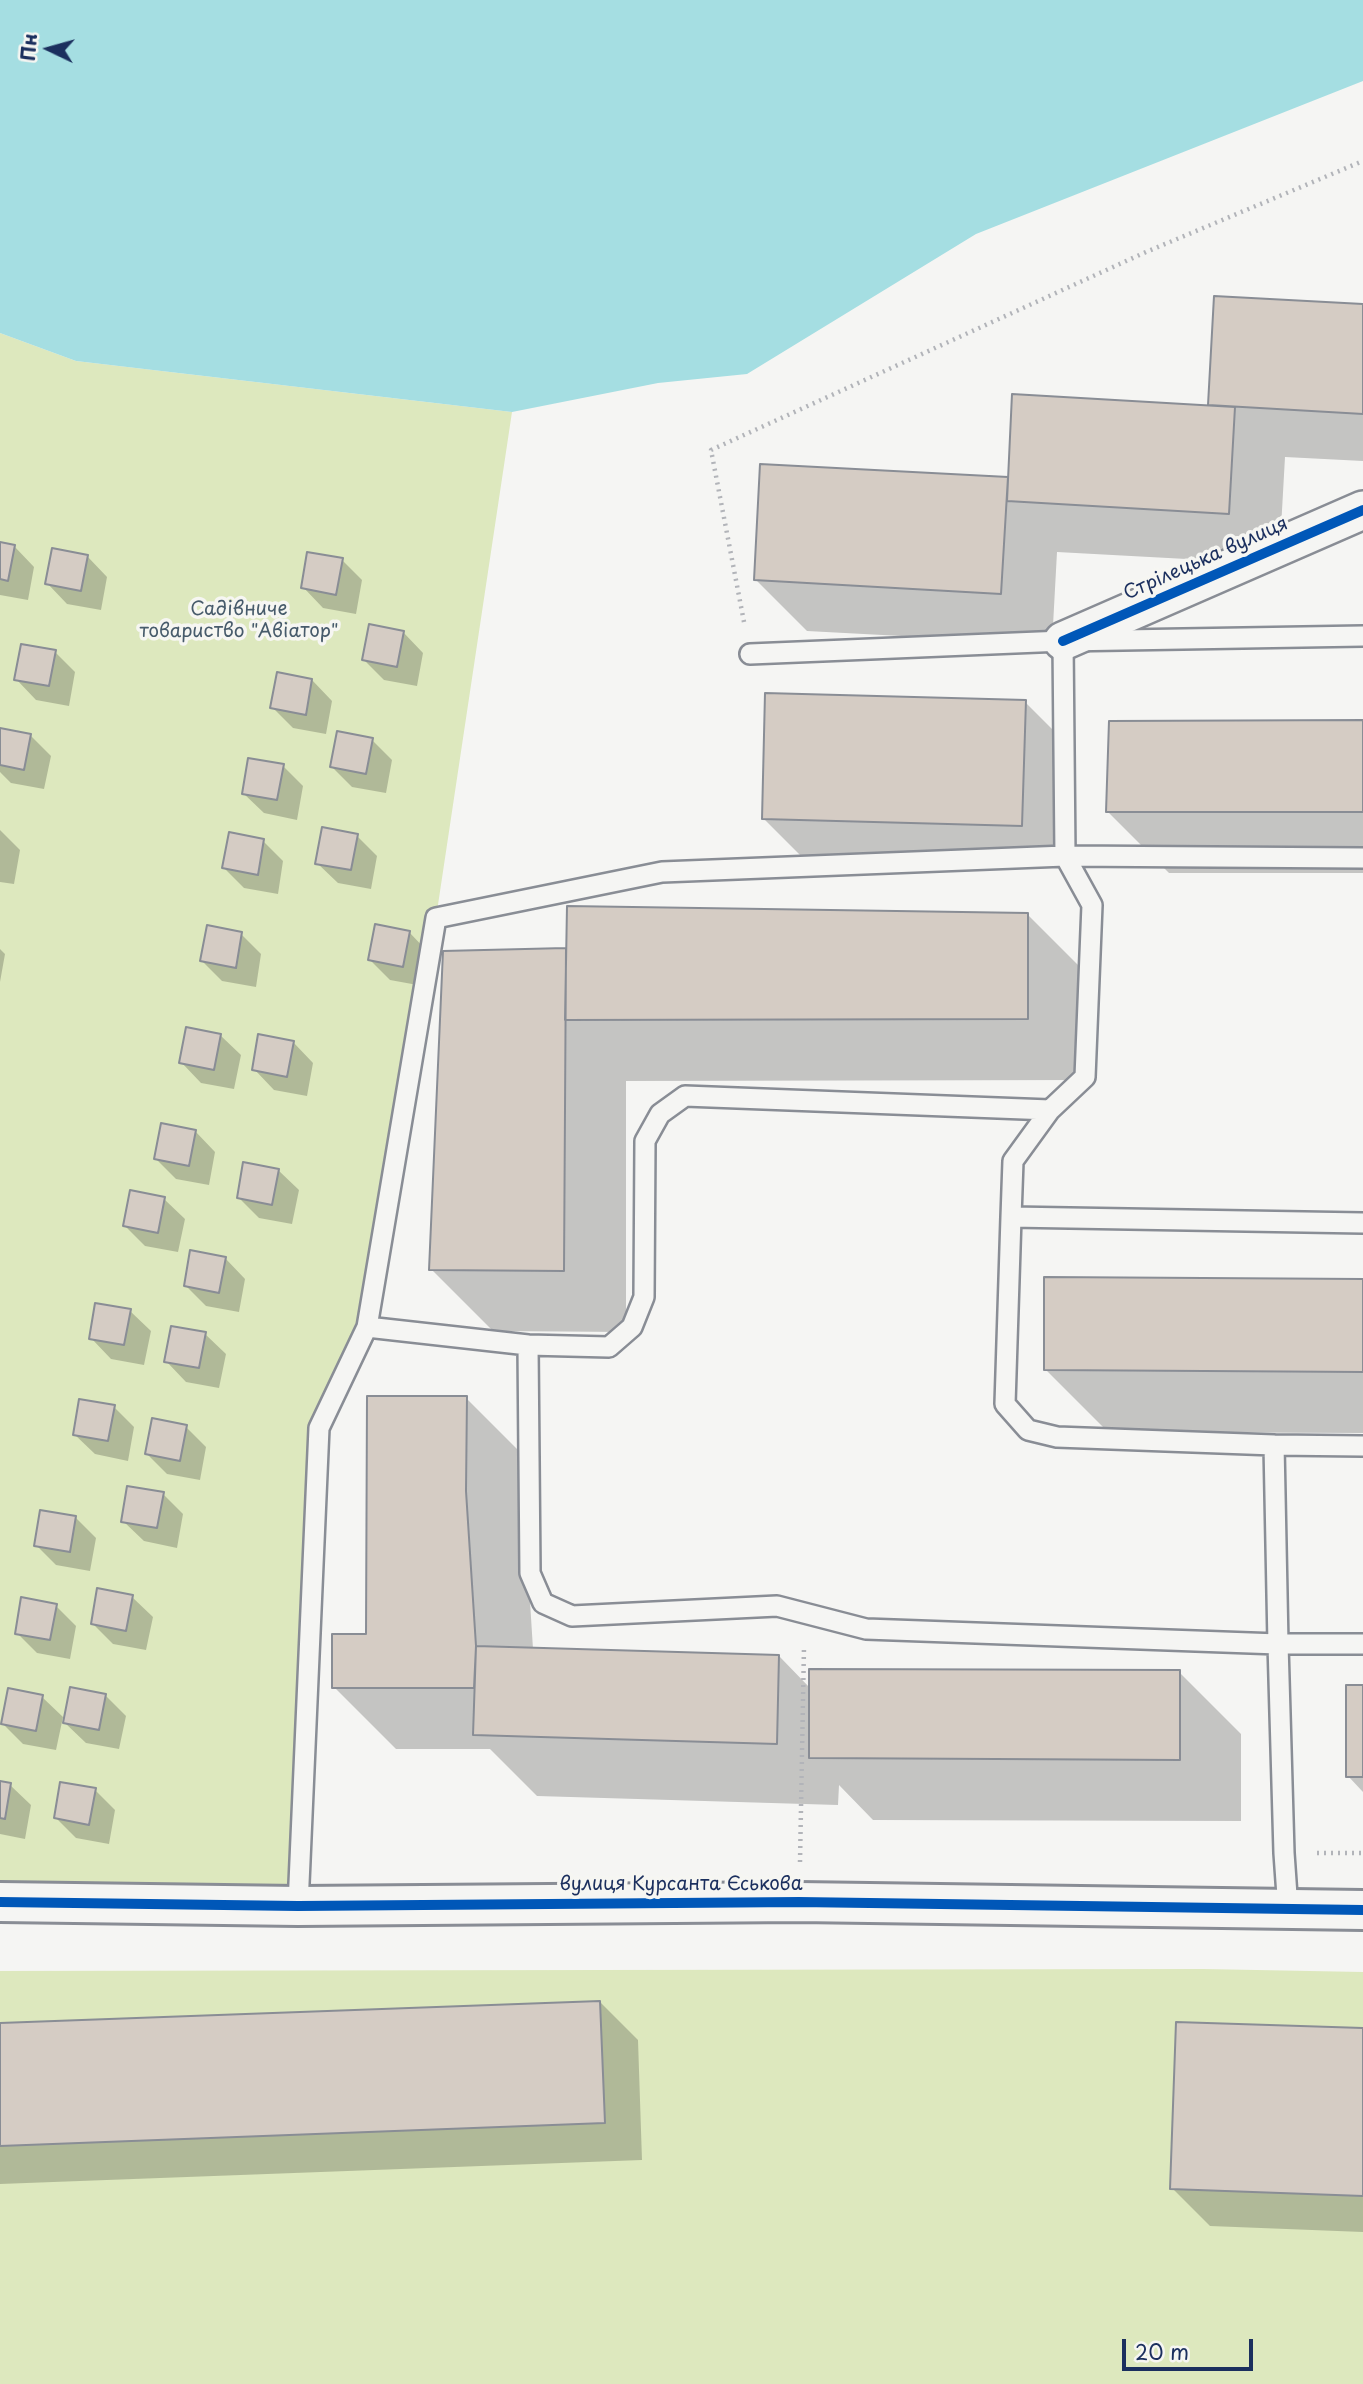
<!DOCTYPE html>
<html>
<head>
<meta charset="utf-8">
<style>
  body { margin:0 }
  #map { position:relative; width:1363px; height:2384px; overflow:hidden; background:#f5f5f3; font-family:"Playpen Sans",sans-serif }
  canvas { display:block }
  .north { position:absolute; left:14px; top:14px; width:70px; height:70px; -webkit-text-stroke:5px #f6f6f2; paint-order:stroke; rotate:275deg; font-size:19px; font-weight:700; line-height:28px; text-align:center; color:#1b2f5e }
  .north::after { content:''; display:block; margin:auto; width:24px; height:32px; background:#1b2f5e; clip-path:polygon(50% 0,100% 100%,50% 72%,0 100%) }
  .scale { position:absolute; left:1122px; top:2339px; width:131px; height:32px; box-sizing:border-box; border:4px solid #1b2f5e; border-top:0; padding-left:9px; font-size:21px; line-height:24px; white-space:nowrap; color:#1b2f5e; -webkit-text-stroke:5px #f6f6f2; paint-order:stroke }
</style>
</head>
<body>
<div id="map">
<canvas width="1363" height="2384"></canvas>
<div class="north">Пн</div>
<div class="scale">20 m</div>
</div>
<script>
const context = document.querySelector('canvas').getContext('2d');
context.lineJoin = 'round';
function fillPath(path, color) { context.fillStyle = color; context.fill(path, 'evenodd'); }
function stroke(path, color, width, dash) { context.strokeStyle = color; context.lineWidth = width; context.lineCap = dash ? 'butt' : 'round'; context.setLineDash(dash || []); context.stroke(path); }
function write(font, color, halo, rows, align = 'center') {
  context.font = font + ' "Playpen Sans",sans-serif'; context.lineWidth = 7; context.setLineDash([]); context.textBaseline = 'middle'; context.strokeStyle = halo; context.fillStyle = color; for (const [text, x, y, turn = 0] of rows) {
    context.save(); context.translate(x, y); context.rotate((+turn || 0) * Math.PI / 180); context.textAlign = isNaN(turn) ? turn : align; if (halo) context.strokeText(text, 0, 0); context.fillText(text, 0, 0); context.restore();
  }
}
fillPath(new Path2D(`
  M 0,333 L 76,361 L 512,412 L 436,918 L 367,1327 L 319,1428 L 298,1906 L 0,1902 Z
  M 1203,1969 L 1363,1972 L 1363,2384 L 0,2384 L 0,1971 Z`), '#dde8be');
fillPath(new Path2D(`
  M 0,0 L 1363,0 L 1363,81 L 976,234 L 747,374 L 658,383 L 512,412 L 76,361 L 0,333 Z`), '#a5dee2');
fillPath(new Path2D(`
  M 1215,298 L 1363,306 L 1363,461 L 1285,457 L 1279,564 L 1057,552 L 1052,644 L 807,631 L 756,580 L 762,466 L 1010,479 L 1210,407 Z
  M 0,544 L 14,546 L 34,567 L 28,600 L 0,595 Z
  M 87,556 L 107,577 L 101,610 L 67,604 L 47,583 Z
  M 342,560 L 362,580 L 356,614 L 323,608 L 303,587 Z
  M 403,632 L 423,653 L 417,686 L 384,680 L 364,660 Z
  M 55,652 L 75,672 L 69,706 L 36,700 L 16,679 Z
  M 312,680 L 332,701 L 326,734 L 293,728 L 272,707 Z
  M 1025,702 L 1063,740 L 1060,864 L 802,857 L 763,818 Z
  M 1363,721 L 1363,873 L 1169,873 L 1107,811 Z
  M 0,730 L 30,735 L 51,756 L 44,789 L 11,783 L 0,772 Z
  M 372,740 L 392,760 L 386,793 L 352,787 L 332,767 Z
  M 283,766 L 303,786 L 297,820 L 264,813 L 243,793 Z
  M 0,830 L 20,850 L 14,884 L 0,882 Z
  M 357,836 L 377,856 L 371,889 L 338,883 L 317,863 Z
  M 263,841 L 283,861 L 278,894 L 244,888 L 224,868 Z
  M 1028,915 L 1090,977 L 1089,1080 L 626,1081 L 626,1332 L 493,1331 L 431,1269 L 444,953 L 568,950 Z
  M 409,932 L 429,953 L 423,986 L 390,980 L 370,960 Z
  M 241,934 L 261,954 L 256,987 L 222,981 L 202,961 Z
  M 0,949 L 5,954 L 0,982 Z
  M 220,1035 L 241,1055 L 234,1089 L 201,1083 L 181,1062 Z
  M 293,1042 L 313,1063 L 307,1096 L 274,1090 L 254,1069 Z
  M 195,1131 L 215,1152 L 209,1185 L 176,1179 L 156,1159 Z
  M 278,1170 L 299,1190 L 292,1224 L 259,1218 L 239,1198 Z
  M 164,1199 L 185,1219 L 178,1252 L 145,1246 L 125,1226 Z
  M 225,1258 L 245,1279 L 239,1312 L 206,1306 L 186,1286 Z
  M 1363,1280 L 1363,1433 L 1108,1432 L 1046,1370 Z
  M 130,1311 L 151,1331 L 144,1365 L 111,1359 L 91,1338 Z
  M 205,1334 L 226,1354 L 219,1388 L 186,1382 L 166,1361 Z
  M 466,1398 L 528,1460 L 527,1554 L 533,1649 L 779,1656 L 811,1689 L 1179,1672 L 1241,1734 L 1241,1821 L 873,1820 L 839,1785 L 838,1805 L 537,1796 L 490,1749 L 396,1749 L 334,1687 L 368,1636 Z
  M 114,1407 L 134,1427 L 128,1461 L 95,1454 L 74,1434 Z
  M 186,1427 L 206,1447 L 200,1480 L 167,1474 L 147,1454 Z
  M 163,1494 L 183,1514 L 177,1548 L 144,1541 L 123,1521 Z
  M 76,1518 L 96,1538 L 90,1571 L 56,1565 L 36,1545 Z
  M 132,1597 L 153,1617 L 146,1650 L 113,1644 L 93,1624 Z
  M 56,1606 L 76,1626 L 70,1659 L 37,1653 L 17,1633 Z
  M 1363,1687 L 1363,1792 L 1348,1776 Z
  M 105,1695 L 126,1716 L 119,1749 L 86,1743 L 65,1723 Z
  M 42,1697 L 63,1717 L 56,1750 L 23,1744 L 3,1724 Z
  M 0,1783 L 10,1785 L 31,1805 L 25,1839 L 0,1834 Z
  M 95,1790 L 115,1810 L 109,1844 L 76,1838 L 56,1818 Z
  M 600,2002 L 638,2040 L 642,2160 L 0,2184 L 0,2025 Z
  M 1363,2030 L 1363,2232 L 1210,2226 L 1172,2188 Z`), '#0003');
const building = new Path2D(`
  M 1214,296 L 1363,304 L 1363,414 L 1208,405 Z
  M 1012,394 L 1235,407 L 1229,514 L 1007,501 Z
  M 760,464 L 1008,477 L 1001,594 L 754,580 Z
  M 0,542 L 15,545 L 8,581 L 0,579 Z
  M 52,548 L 88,555 L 81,591 L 45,584 Z
  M 307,552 L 343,558 L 336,595 L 301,588 Z
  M 369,624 L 404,631 L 397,667 L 362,660 Z
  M 21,644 L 56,650 L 49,686 L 14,680 Z
  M 277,672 L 312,679 L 306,715 L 270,708 Z
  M 765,693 L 1026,700 L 1022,826 L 762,819 Z
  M 1363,720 L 1363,812 L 1106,812 L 1109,721 Z
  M 0,728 L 31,734 L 24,770 L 0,765 Z
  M 337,731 L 373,738 L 366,774 L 330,767 Z
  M 248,758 L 284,764 L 277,800 L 242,794 Z
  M 322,827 L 358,834 L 351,870 L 315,864 Z
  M 229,832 L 264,839 L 258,875 L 222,868 Z
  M 567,906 L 1028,913 L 1028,1019 L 565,1020 Z
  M 375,924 L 410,931 L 403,967 L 368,960 Z
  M 207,925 L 242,932 L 236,968 L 200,961 Z
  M 566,948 L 564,1271 L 429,1270 L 443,951 Z
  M 186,1027 L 221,1034 L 214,1070 L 179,1063 Z
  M 258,1034 L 294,1041 L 287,1077 L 252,1070 Z
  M 161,1123 L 196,1130 L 189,1166 L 154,1159 Z
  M 243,1162 L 279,1169 L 272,1205 L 237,1198 Z
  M 130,1190 L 165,1197 L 158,1233 L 123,1226 Z
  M 190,1250 L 226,1257 L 219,1293 L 184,1286 Z
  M 1044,1277 L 1363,1279 L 1363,1372 L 1044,1370 Z
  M 95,1303 L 131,1309 L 124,1345 L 89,1339 Z
  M 171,1326 L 206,1332 L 199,1368 L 164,1362 Z
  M 367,1396 L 467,1396 L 466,1491 L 476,1646 L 474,1688 L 332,1688 L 332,1634 L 366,1634 Z
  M 79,1399 L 115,1405 L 108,1441 L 73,1435 Z
  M 152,1418 L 187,1425 L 180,1461 L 145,1454 Z
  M 127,1486 L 164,1492 L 157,1528 L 121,1522 Z
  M 40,1510 L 76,1516 L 70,1552 L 34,1546 Z
  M 97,1588 L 133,1595 L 126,1631 L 91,1624 Z
  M 21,1597 L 57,1604 L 50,1640 L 15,1634 Z
  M 476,1646 L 779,1655 L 777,1744 L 473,1735 Z
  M 809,1669 L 1180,1670 L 1180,1760 L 809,1758 Z
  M 1346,1685 L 1363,1685 L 1363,1777 L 1346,1777 Z
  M 70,1687 L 106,1694 L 99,1730 L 63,1723 Z
  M 8,1688 L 43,1695 L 36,1731 L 1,1724 Z
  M 0,1781 L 11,1783 L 5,1819 L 0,1818 Z
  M 60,1782 L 96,1788 L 89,1825 L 54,1818 Z
  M 600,2001 L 605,2123 L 0,2146 L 0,2023 Z
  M 1176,2022 L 1363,2028 L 1363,2196 L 1170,2189 Z`);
fillPath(building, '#d5ccc4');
stroke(building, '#898d95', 2);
const service = new Path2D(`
  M 750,654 L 1063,641
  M 1011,1217 L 1013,1161 L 1050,1110 L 1085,1077 L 1092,905 L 1065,856 L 1363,858
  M 1363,1223 L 1011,1217 L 1005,1404 L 1028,1430 L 1057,1437 L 1274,1445 L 1278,1644 L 1363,1644
  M 367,1327 L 528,1345 L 530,1573 L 543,1603 L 572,1616 L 777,1606 L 866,1629 L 1278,1644 L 1284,1853 L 1288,1910
  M 528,1345 L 609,1347 L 632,1327 L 644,1297 L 645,1141 L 660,1114 L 685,1096 L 1050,1110
  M 1274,1445 L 1363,1446
  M 298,1906 L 319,1428 L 367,1327 L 436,918 L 662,872 L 1065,856 L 1063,641 L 1363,636`);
const minor = new Path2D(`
  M 1063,641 L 1363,510`);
const tertiary = new Path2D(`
  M 0,1902 L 298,1906 L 799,1902 L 1363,1910`);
stroke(service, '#898d95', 24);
stroke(minor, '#898d95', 42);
stroke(tertiary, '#898d95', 44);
stroke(new Path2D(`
  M 744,622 L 711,450 L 1146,252 L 1363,161
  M 1317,1853 L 1363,1853
  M 800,1862 L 804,1647`), '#b2b4b9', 4.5, [2, 5]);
stroke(service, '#f5f5f3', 19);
stroke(minor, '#f5f5f3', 37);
stroke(tertiary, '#f5f5f3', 38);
stroke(new Path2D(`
  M 1063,641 L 1363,510
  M 0,1902 L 298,1906 L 799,1902 L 1363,1910`), '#0057b8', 10);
write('19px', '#1b2f5e', '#f6f6f2', [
  ["Стрілецька вулиця",1206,559,-24],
  ["вулиця Курсанта Єськова",681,1885]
]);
write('19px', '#475b6b', '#f6f6f2', [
  ["Садівниче",239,610],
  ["товариство \"Авіатор\"",239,632]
]);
</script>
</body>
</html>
